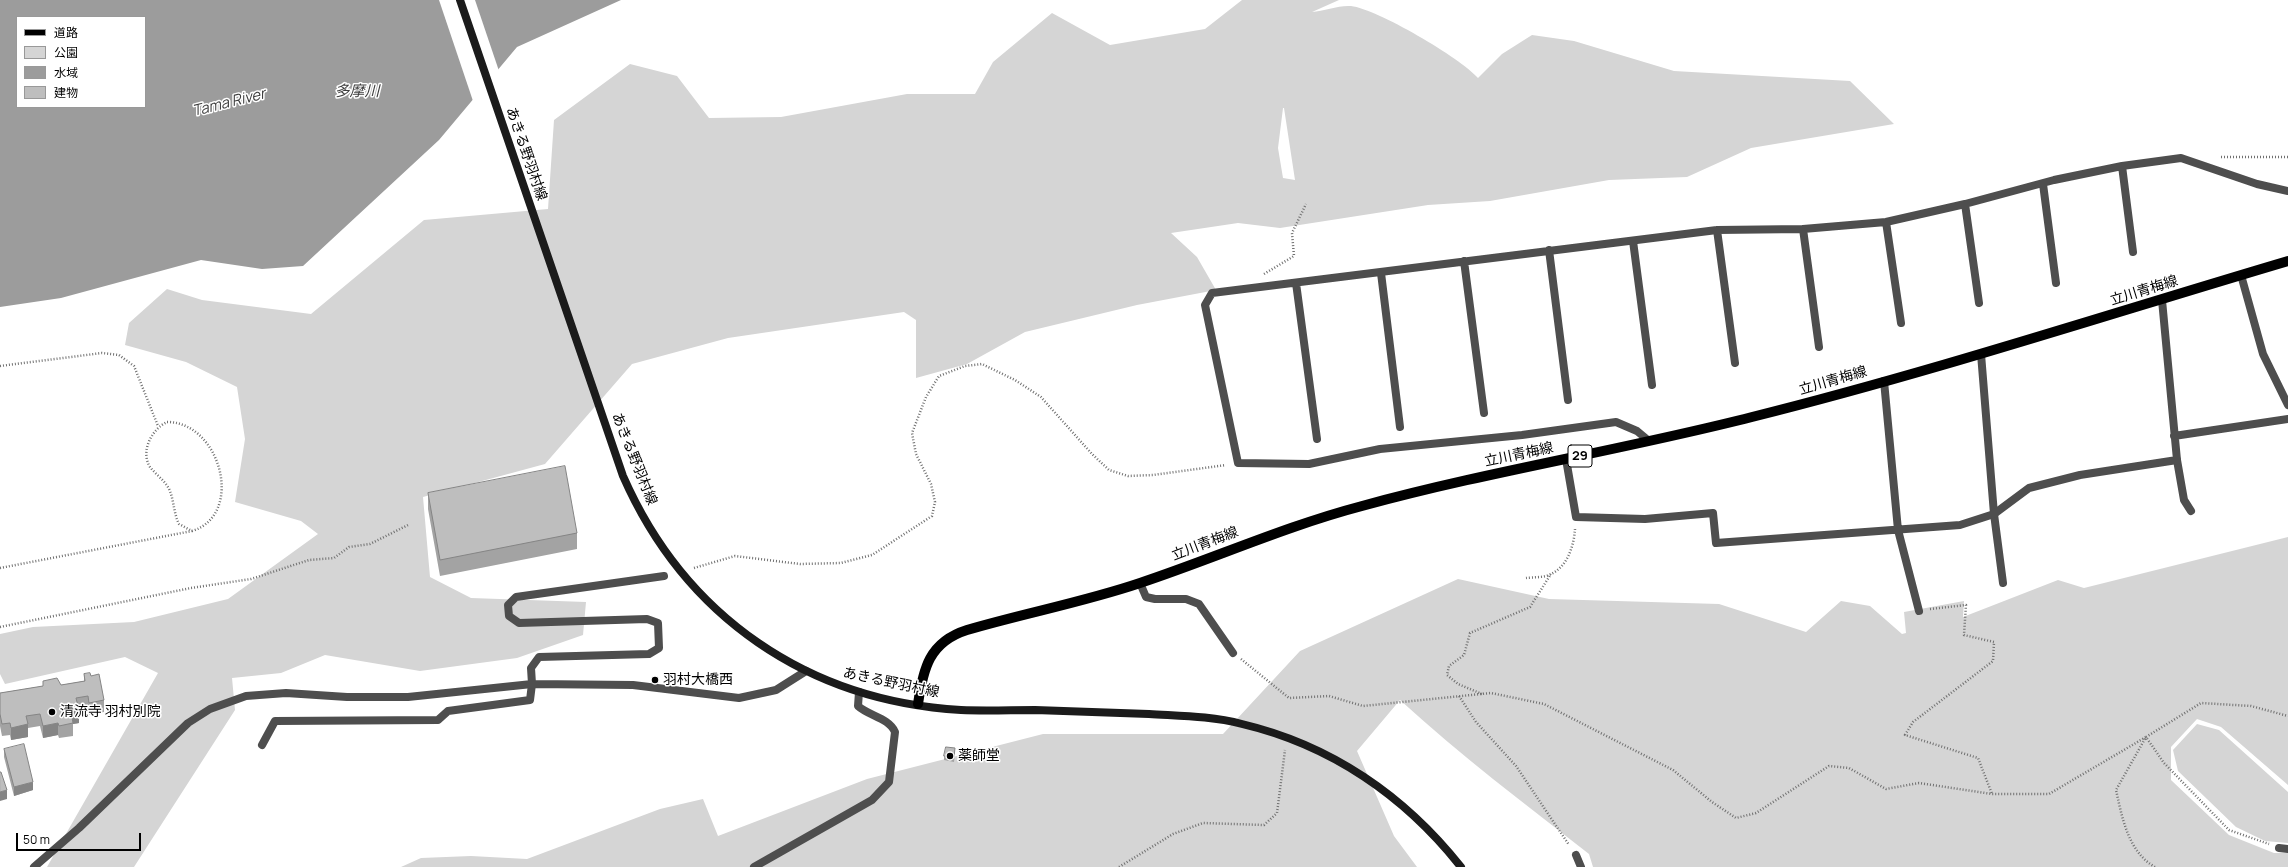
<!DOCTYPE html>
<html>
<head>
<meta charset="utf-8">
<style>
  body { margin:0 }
  #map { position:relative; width:2288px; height:867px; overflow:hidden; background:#fff; font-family:Manrope,"Noto Sans JP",sans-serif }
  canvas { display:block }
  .legend { position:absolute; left:16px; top:16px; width:130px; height:92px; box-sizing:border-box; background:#fff; border:1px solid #999; margin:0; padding:5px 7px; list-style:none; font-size:12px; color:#000 }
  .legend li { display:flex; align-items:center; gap:8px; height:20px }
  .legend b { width:20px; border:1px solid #999 }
  .scale { position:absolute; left:16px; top:833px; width:125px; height:18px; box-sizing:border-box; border:2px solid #000; border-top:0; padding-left:5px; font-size:12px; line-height:14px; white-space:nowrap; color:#000; -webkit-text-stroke:3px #fff; paint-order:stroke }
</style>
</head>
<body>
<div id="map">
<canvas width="2288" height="867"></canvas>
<ul class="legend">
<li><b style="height:5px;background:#000"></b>道路</li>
<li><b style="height:11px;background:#d5d5d5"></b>公園</li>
<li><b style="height:11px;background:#9c9c9c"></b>水域</li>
<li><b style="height:11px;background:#bebebe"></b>建物</li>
</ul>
<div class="scale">50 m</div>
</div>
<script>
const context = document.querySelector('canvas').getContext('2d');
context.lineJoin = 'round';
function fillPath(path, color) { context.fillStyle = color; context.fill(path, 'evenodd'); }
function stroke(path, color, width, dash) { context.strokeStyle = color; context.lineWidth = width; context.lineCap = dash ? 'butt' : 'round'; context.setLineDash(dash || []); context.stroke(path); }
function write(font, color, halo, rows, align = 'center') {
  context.font = font + ' Manrope,"Noto Sans JP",sans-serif'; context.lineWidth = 3; context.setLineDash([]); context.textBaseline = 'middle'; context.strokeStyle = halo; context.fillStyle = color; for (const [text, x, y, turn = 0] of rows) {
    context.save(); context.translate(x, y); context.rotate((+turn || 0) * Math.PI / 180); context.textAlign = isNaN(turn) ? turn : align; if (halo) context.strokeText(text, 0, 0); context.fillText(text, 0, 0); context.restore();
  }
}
fillPath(new Path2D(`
  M 1242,0 L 1339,0 L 1312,12 C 1324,11 1339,5 1351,6 C 1377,9 1461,58 1478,78 L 1502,54 L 1532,35 L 1574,41 L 1674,71 L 1850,81 L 1894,124 L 1751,148 L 1687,177 L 1609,180 L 1490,201 L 1428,205 L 1280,228 L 1238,223 L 1171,233 L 1197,257 L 1216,290 L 1137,305 L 1025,332 L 967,364 L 916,378 L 916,320 L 904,312 L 728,338 L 632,364 L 545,464 L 423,497 L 430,577 L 471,598 L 586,602 L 583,635 L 517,658 L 420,671 L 325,655 L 281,673 L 232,678 L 235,710 L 134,867 L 47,867 L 158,673 L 125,657 L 5,684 L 0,674 L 0,634 L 33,627 L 134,622 L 228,599 L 318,534 L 301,521 L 235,502 L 245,439 L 237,387 L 186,362 L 125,345 L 129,323 L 167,289 L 202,300 L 311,314 L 424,220 L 548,209 L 554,120 L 630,64 L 677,76 L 709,118 L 781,117 L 907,94 L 975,94 L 993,62 L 1052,13 L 1110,45 L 1205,29 ZM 1283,108 L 1284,108 L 1295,180 L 1283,178 L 1278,148 Z
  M 2288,537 L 2288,785 L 2221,727 L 2197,719 L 2171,747 L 2171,780 L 2229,835 L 2274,853 L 2288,853 L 2288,867 L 1593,867 L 1589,854 C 1525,804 1460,755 1400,700 L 1357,751 L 1394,836 L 1417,867 L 401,867 L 421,858 L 471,856 L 527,859 L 660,809 L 703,799 L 718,836 L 867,779 L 1043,734 L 1223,734 L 1300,651 L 1458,579 L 1549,599 L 1719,604 L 1806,632 L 1841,601 L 1870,606 L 1902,634 L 1906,633 L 1904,612 L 1964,601 L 1963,617 L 2058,580 L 2084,588 Z
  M 2197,724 L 2219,730 L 2288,792 L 2288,843 L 2265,841 L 2236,827 L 2178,771 L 2173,750 Z`), '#d5d5d5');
fillPath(new Path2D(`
  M 0,0 L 621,0 L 517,47 L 439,140 L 303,266 L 262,269 L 201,260 L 61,298 L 0,307 ZM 17,17 L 145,17 L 145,107 L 17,107 Z`), '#9c9c9c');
fillPath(new Path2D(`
  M 439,0 L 475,0 L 499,71 L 473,101 Z`), '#fff');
stroke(new Path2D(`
  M 2221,157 L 2288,157
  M 1264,274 L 1294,256 L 1292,233 L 1306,204
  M 0,366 L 102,353 L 119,355 L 134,366 L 158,426
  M 167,422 C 221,422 245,515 192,531 L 179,524 C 174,514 174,502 170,491 C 166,481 156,475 150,467 C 140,451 152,429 167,422 Z
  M 0,568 L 192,531
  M 694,568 L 735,556 L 800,564 L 841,563 L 872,555 L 932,516 L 935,502 L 931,484 L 916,454 L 912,433 L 926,397 L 939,376 L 965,366 L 982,364 L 1015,380 L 1041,397 L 1092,454 L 1109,470 L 1128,476 L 1153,475 L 1226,465
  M 1526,578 C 1533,577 1544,578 1551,574 C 1567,567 1574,546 1575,529
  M 1930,609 L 1966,605 L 1964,635 L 1994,642 L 1993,661 L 1913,722 L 1905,735 L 1978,758 L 1992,794
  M 0,627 L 191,588 L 251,579 L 309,560 L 334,558 L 349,547 L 370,544 L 408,525
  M 1241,659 L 1289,698 L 1329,696 L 1363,706 L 1491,693 L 1544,704 L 1673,770 L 1712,802 L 1736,818 L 1756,813 L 1829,766 L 1849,768 L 1886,789 L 1919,783 L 1992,794 L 2049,794 L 2146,737 L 2164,763 L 2229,830 L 2269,844
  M 1482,694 L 1458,684 L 1447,675 L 1449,666 L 1464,655 L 1470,633 L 1530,607 L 1551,574
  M 1459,696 L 1476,722 L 1516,766 L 1569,845
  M 1119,867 L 1173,834 L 1203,823 L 1264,825 L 1277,813 L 1285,750
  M 2155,867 C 2128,852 2122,817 2116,790 L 2146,737 L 2201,703 L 2251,706 L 2288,716`), '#707070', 2.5, [1, 2]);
stroke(new Path2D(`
  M 1981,354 L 1994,514 L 2003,583
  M 2177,460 L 2184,500 L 2191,511
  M 262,745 L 275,721 L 438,720 L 448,711 L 530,700 L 532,684
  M 1576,855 L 1581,867
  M 754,867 L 872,800 L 889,782 L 895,732 C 889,718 869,716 858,706 L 859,692`), '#4e4e4e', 8);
stroke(new Path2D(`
  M 2122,166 L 2133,252
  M 2043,184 L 2056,283
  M 1965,204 L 1979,303
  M 1886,222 L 1901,323
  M 1803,229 L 1819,347
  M 1717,230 L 1735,363
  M 1633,241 L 1652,385
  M 1549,250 L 1568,400
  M 1464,261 L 1484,413
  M 1381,273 L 1400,427
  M 2241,275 L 2263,354 L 2288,405
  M 1296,283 L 1317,439
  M 1884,381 L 1898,530 L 1919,611
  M 2174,436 L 2288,419
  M 1649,441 L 1637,431 L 1616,422 L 1522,435 L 1380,449 L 1309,464 L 1238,463 L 1205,305 L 1212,293 L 1717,230 L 1803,229 L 1886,222 L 1965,204 L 2054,180 L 2122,166 L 2181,158 L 2257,184 L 2288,191
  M 1566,459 L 1576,517 L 1645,519 L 1713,513 L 1716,543 L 1960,525 L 1994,514 L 2029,488 L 2080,475 L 2177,460 L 2162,300
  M 1140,583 L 1146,597 L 1155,599 L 1186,599 L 1199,604 L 1233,653
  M 532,684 L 531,668 L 539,657 L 649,654 L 659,648 L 658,623 L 647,619 L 519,623 L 509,616 L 508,605 L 516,597 L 664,576
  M 2279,848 L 2288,849
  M 34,867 L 79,828 L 188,723 L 210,709 L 246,696 L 286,693 L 347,697 L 408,697 L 532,684 L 633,685 L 739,698 L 776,690 L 806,671`), '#4e4e4e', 8);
stroke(new Path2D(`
  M 460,0 L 623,476 C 685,617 808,701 961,710 C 986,711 1011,710 1035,710 C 1073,711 1111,713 1149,714 C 1180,716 1211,716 1242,724 C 1331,745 1405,796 1461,867`), '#1b1b1b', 8);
stroke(new Path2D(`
  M 918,704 C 923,669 929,642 967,630 C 1025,613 1084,602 1140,583 C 1215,558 1286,526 1362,506 C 1490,471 1623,450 1752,417 C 1932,372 2109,314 2288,261`), '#000', 10);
fillPath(new Path2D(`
  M 428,493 L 577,533 L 577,549 L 440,576 L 428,509 Z
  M 84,674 L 91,676 L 104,700 L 104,712 L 89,715 L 88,708 L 79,709 L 79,723 L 73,724 L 73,736 L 59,738 L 58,735 L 43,738 L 40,726 L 28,728 L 28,737 L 11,740 L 10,735 L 2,736 L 0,726 L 0,693 L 43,686 L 43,681 L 61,685 L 84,681 Z
  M 4,749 L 33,790 L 14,796 L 4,757 Z
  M 955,752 L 954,762 L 944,760 L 944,756 Z`), '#a3a3a3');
fillPath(new Path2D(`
  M 79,710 L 79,723 L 73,724 L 71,712 Z
  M 58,723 L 58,735 L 43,738 L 43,726 Z
  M 28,724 L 28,737 L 11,740 L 11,728 Z
  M 33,782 L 33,790 L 14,796 L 14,787 Z
  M 7,790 L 7,799 L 0,801 L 0,792 Z`), '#858585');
const building = new Path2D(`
  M 565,466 L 577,533 L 440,560 L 428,493 Z
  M 90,673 L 91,676 L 99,674 L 104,700 L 89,703 L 88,696 L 76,698 L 79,710 L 71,712 L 73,723 L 59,726 L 58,723 L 43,726 L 40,714 L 26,716 L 28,724 L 11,728 L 10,723 L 2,724 L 0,714 L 0,693 L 43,686 L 43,681 L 57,678 L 61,685 L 85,681 L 84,674 Z
  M 24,744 L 33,782 L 14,787 L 4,749 Z
  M 946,747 L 955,748 L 954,757 L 944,756 Z
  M 0,772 L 1,772 L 7,790 L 0,792 Z`);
fillPath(building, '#bebebe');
stroke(building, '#858585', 1);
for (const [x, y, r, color] of [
  [655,680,4,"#000"],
  [52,712,4,"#000"],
  [950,756,4,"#000"]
]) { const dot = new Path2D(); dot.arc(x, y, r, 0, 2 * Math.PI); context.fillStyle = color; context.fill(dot); stroke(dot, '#fff', 1.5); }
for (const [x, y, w] of [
  [1580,456,24]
]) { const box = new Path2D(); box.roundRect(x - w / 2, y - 11, w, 22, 3); context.fillStyle = '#fff'; context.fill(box); stroke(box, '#000', 1); }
write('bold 13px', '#000', null, [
  ["29",1580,456]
]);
write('14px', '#000', '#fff', [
  ["あきる野羽村線",526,154,71],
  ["立川青梅線",2144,291,-17],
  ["立川青梅線",1833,381,-16],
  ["立川青梅線",1519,455,-12],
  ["あきる野羽村線",634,459,68],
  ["立川青梅線",1205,544,-21],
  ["あきる野羽村線",891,683,12]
]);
write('14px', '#000', '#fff', [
  ["羽村大橋西",663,680],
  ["清流寺 羽村別院",60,712],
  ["薬師堂",958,756]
], 'left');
write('italic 15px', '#3d3d3d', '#fff', [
  ["多摩川",357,92],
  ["Tama River",229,103,-14]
]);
</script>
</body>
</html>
